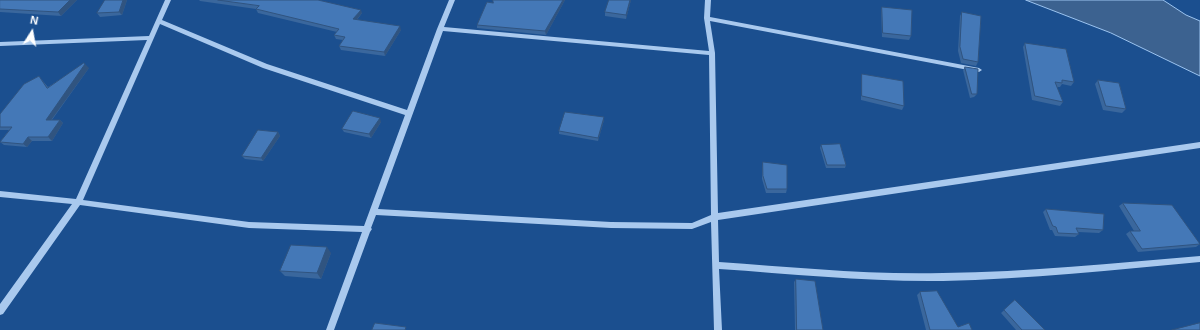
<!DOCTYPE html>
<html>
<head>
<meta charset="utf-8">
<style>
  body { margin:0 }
  #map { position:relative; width:1200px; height:330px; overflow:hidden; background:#1b4f8f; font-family:Arial,sans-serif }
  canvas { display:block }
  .north { position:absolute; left:12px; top:12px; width:40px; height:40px; -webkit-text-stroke:3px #1b4f8f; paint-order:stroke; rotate:11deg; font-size:11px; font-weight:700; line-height:16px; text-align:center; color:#fff }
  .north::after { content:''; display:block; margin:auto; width:14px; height:18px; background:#fff; clip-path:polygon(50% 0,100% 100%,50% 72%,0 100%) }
</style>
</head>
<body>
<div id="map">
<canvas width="1200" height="330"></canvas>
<div class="north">N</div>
</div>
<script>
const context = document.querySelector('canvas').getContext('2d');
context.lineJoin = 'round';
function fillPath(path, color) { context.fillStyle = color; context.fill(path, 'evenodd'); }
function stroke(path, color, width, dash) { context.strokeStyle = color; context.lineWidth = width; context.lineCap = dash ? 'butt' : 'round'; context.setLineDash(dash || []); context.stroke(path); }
const water = new Path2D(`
  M 1026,0 L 1163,0 L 1186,15 L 1200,21 L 1200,76 L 1111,33 Z`);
fillPath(water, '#3c6290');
stroke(water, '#9cc4f0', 1);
fillPath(new Path2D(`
  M 165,0 L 171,0 L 162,20 L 267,64 L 407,110 L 437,29 L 449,0 L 455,0 L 444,27 L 709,51 L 704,18 L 705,0 L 711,0 L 710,17 L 979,68 L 982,70 L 979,72 L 710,21 L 715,53 L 718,213 L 1200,142 L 1200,148 L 718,220 L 719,262 C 793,267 868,275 943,273 C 1029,272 1114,263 1200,256 L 1200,262 C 1115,270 1029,279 943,281 C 868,282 794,274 719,269 L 722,330 L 714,330 L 711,222 L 692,229 L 611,228 L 376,215 L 371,228 L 372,229 L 370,232 L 334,330 L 326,330 L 362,232 L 249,228 L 80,205 L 3,314 L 0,315 L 0,304 L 72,204 L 0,197 L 0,191 L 76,199 L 147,40 L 0,46 L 0,42 L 149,36 ZM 160,24 L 263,68 L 405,115 L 364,226 L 249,222 L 83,200 ZM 443,31 L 709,55 L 711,215 L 692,223 L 611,222 L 378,209 Z`), '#a9c9ee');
fillPath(new Path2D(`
  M 0,0 L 77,0 L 61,16 L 0,12 Z
  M 105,0 L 127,0 L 122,15 L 100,17 L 97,13 Z
  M 199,0 L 318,0 L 362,13 L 357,20 L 401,30 L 385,56 L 341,50 L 339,46 L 343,40 L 336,39 L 334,35 L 337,32 L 258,13 L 256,9 L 200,1 Z
  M 565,0 L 546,35 L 477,28 L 477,25 L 493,3 Z
  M 609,0 L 631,0 L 626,19 L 605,16 L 605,12 Z
  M 882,7 L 911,36 L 909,40 L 882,37 L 881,10 Z
  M 962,12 L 978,62 L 976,66 L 961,63 L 958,51 L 960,16 Z
  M 1025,43 L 1074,82 L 1071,86 L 1062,84 L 1060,87 L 1057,87 L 1063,102 L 1060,106 L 1032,100 L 1023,47 Z
  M 965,67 L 977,94 L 974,97 L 970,98 L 963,70 Z
  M 89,68 L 52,120 L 60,120 L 63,123 L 52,141 L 32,141 L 27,147 L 4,145 L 0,142 L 9,130 L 0,130 L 0,114 L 42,80 L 48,87 Z
  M 862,74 L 904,106 L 902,110 L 861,100 L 861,78 Z
  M 1098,80 L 1126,109 L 1122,113 L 1103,110 L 1095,84 Z
  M 604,120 L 598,141 L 559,134 L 559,131 Z
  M 381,122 L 371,138 L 344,132 L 342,129 Z
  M 278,132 L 280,136 L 263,161 L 245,159 L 242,156 Z
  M 821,145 L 846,165 L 845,168 L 826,168 L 820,148 Z
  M 763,162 L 787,189 L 786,193 L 766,193 L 762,179 L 762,166 Z
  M 1123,203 L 1200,244 L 1196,247 L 1138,252 L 1126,234 L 1130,231 L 1134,231 L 1119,206 Z
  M 1046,209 L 1103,230 L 1099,233 L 1078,232 L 1079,234 L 1075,237 L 1055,236 L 1052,230 L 1050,230 L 1043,212 Z
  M 331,253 L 321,279 L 285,276 L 280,271 Z
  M 796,279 L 823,330 L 795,330 L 794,282 Z
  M 920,292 L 958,327 L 972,330 L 926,330 L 917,295 Z
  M 1015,300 L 1045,330 L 1016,330 L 1001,313 Z`), '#3a679d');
fillPath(new Path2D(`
  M 70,0 L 77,0 L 61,16 L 58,12 Z
  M 123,0 L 127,0 L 122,15 L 119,12 Z
  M 563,0 L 565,0 L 546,35 L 545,31 Z
  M 630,0 L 631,0 L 626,19 L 626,15 Z
  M 361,10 L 362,13 L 354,23 L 353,19 Z
  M 400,26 L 401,30 L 385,56 L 384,52 Z
  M 85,64 L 89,68 L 49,123 L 46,120 Z
  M 604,117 L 604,120 L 598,141 L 598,138 Z
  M 380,118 L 381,122 L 371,138 L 369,134 Z
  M 60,120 L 63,123 L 52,141 L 48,137 Z
  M 278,132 L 280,136 L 263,161 L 261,158 Z
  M 28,137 L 32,141 L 27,147 L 23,144 Z
  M 327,247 L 331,253 L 321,279 L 317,273 Z`), '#305480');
const building = new Path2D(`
  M 0,0 L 70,0 L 58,12 L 0,9 Z
  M 105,0 L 123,0 L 119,12 L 97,13 Z
  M 218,0 L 318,0 L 361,10 L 353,19 L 400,26 L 384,52 L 339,46 L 345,37 L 334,35 L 339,29 L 256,9 L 259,6 Z
  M 493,0 L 563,0 L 545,31 L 477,25 L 487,2 L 493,3 Z
  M 609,0 L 630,0 L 626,15 L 605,12 Z
  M 882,7 L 912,10 L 911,36 L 883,33 Z
  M 962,12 L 981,16 L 978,62 L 963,59 L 960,47 Z
  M 1025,43 L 1066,49 L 1074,82 L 1062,80 L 1062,83 L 1055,82 L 1063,102 L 1035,96 Z
  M 84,63 L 85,64 L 46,120 L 60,120 L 48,137 L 28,137 L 23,144 L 0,142 L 12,127 L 0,127 L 0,114 L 24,84 L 39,76 L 47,88 Z
  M 965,67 L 978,69 L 977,94 L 972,94 Z
  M 862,74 L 903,81 L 904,106 L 862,96 Z
  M 1098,80 L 1119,83 L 1126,109 L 1106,106 Z
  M 353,111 L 380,118 L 369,134 L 342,129 Z
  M 565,112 L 604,117 L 598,138 L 559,131 Z
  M 258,130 L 278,132 L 261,158 L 242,156 Z
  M 840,144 L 846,165 L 827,165 L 821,145 Z
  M 763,162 L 787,165 L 787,189 L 767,189 L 763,176 Z
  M 1123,203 L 1172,205 L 1200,244 L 1142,249 L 1130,231 L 1140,231 Z
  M 1046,209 L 1104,214 L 1103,230 L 1076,228 L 1079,234 L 1058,233 L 1056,227 L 1053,226 Z
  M 291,245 L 327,247 L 317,273 L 280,271 Z
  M 796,279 L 815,281 L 823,330 L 797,330 Z
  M 937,291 L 958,327 L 969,323 L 972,330 L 930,330 L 920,292 Z
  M 1015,300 L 1045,330 L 1022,330 L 1004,310 Z
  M 375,323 L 406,327 L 405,330 L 372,330 Z
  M 1200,323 L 1200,330 L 1172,330 Z`);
fillPath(building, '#4478b7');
stroke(building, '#305480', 1);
</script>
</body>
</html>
